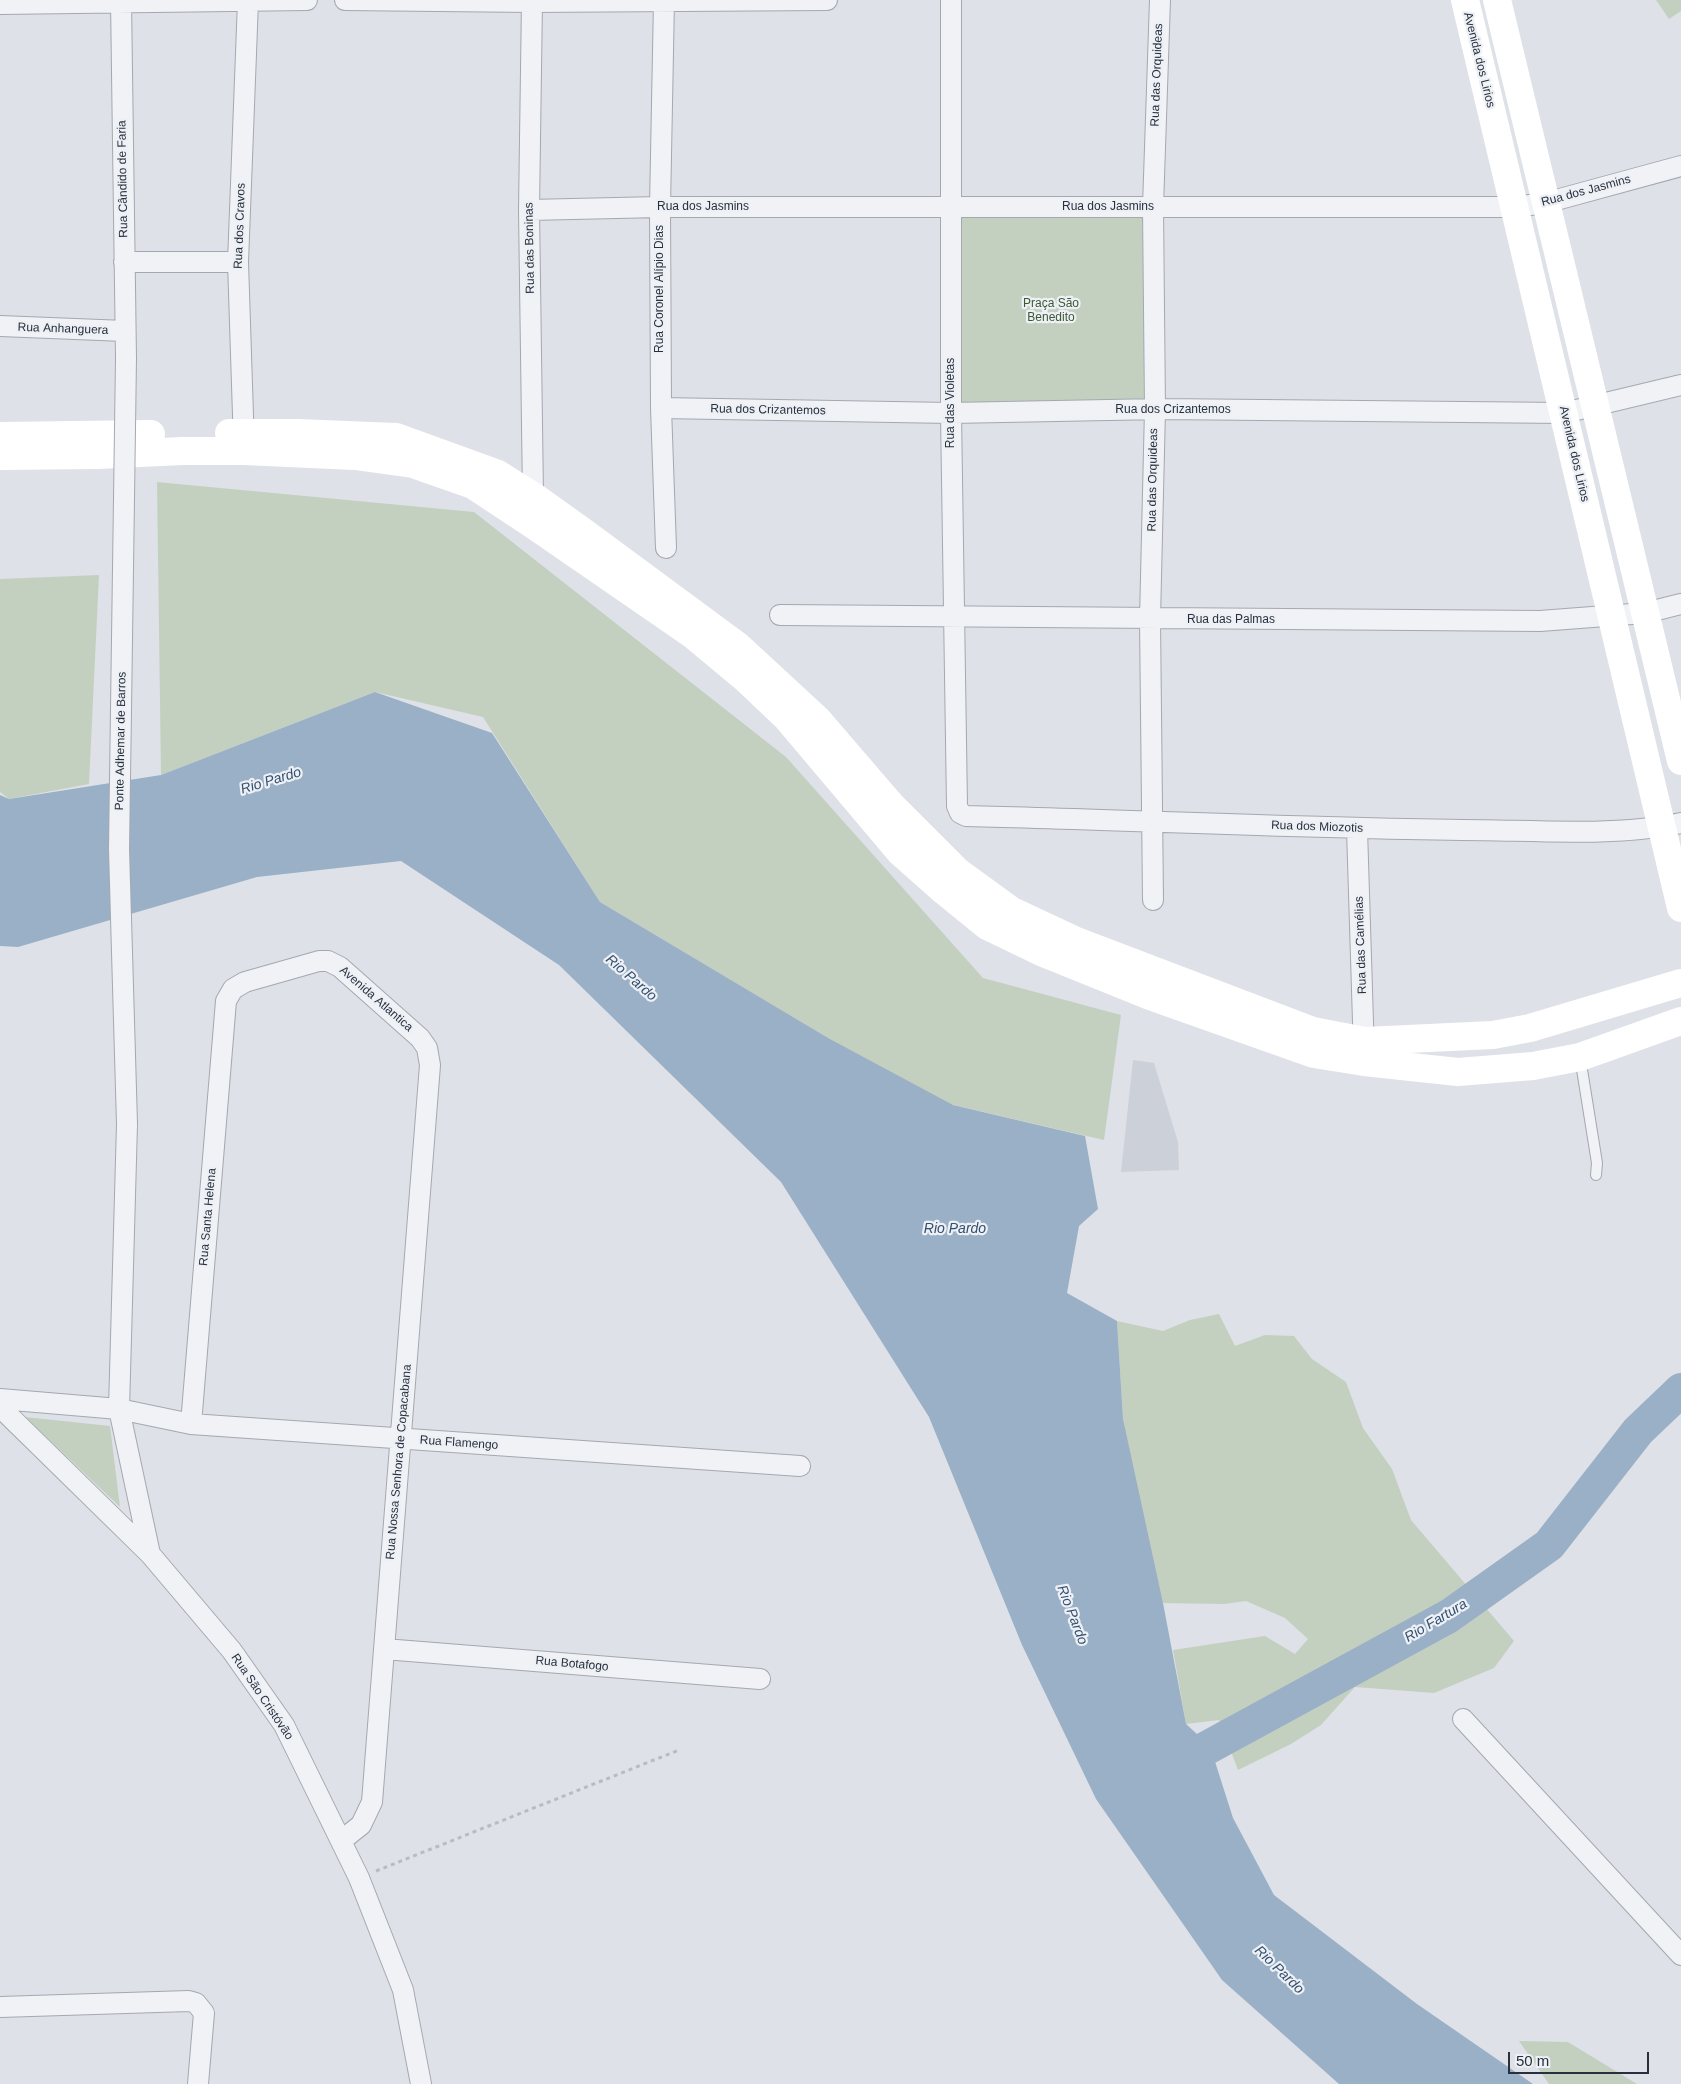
<!DOCTYPE html>
<html>
<head>
<meta charset="utf-8">
<style>
  body { margin:0 }
  #map { position:relative; width:1681px; height:2084px; overflow:hidden; background:#dee1e7; font-family:Helvetica,sans-serif }
  canvas { display:block }
  .scale { position:absolute; left:1508px; top:2052px; width:141px; height:22px; box-sizing:border-box; border:2px solid #28303d; border-top:0; padding-left:6px; font-size:15px; line-height:18px; white-space:nowrap; color:#28303d; -webkit-text-stroke:4px #edf0f5; paint-order:stroke }
</style>
</head>
<body>
<div id="map">
<canvas width="1681" height="2084"></canvas>
<div class="scale">50 m</div>
</div>
<script>
const context = document.querySelector('canvas').getContext('2d');
context.lineJoin = 'round';
function fillPath(path, color) { context.fillStyle = color; context.fill(path, 'evenodd'); }
function stroke(path, color, width, dash) { context.strokeStyle = color; context.lineWidth = width; context.lineCap = dash ? 'butt' : 'round'; context.setLineDash(dash || []); context.stroke(path); }
function write(font, color, halo, rows, align = 'center') {
  context.font = font + ' Helvetica,sans-serif'; context.lineWidth = 4.5; context.setLineDash([]); context.textBaseline = 'middle'; context.strokeStyle = halo; context.fillStyle = color; for (const [text, x, y, turn = 0] of rows) {
    context.save(); context.translate(x, y); context.rotate((+turn || 0) * Math.PI / 180); context.textAlign = isNaN(turn) ? turn : align; if (halo) context.strokeText(text, 0, 0); context.fillText(text, 0, 0); context.restore();
  }
}
fillPath(new Path2D(`
  M 1133,1060 L 1154,1063 L 1178,1142 L 1179,1170 L 1121,1172 Z`), '#ccd1d9');
fillPath(new Path2D(`
  M 1656,0 L 1681,0 L 1681,11 L 1669,19 Z
  M 950,207 L 1154,212 L 1161,409 L 951,413 Z
  M 157,482 L 474,512 L 786,757 L 983,978 L 1121,1015 L 1104,1140 L 928,1099 L 600,902 L 483,717 L 375,692 L 161,775 Z
  M 99,575 L 89,784 L 9,799 L 0,792 L 0,579 Z
  M 1219,1314 L 1235,1346 L 1265,1335 L 1294,1336 L 1312,1359 L 1346,1382 L 1363,1428 L 1392,1469 L 1411,1520 L 1514,1641 L 1494,1668 L 1434,1693 L 1355,1687 L 1321,1725 L 1291,1744 L 1238,1770 L 1219,1720 L 1186,1724 L 1173,1650 L 1265,1636 L 1295,1654 L 1308,1639 L 1285,1618 L 1246,1601 L 1224,1604 L 1163,1603 L 1131,1474 L 1123,1419 L 1117,1321 L 1163,1331 L 1190,1320 Z
  M 25,1417 L 110,1426 L 120,1507 Z
  M 1519,2041 L 1568,2042 L 1637,2084 L 1549,2084 Z`), '#c4d0bf');
fillPath(new Path2D(`
  M 375,692 L 492,733 L 600,902 L 828,1038 L 953,1105 L 1085,1136 L 1098,1209 L 1079,1226 L 1067,1293 L 1117,1321 L 1123,1419 L 1163,1603 L 1186,1724 L 1210,1746 L 1233,1818 L 1274,1895 L 1417,2004 L 1533,2084 L 1339,2084 L 1222,1980 L 1096,1799 L 1022,1645 L 929,1417 L 781,1182 L 559,965 L 401,861 L 257,877 L 18,947 L 0,946 L 0,795 L 9,799 L 161,775 Z`), '#9ab0c6');
stroke(new Path2D(`
  M 1170,1768 L 1449,1616 L 1549,1545 L 1638,1431 L 1681,1390`), '#9ab0c6', 34);
const lane = new Path2D(`
  M 1580,1057 L 1597,1163 L 1596,1175`);
const street = new Path2D(`
  M 121,0 L 126,358
  M 345,0 L 532,2 L 827,0
  M 532,0 L 529,210 L 533,496
  M 664,0 L 660,207 L 661,408 L 666,548
  M 951,0 L 951,413 L 957,806 L 960,813 L 966,816 C 1131,820 1296,828 1462,830 C 1531,830 1614,837 1681,823
  M 0,4 L 307,0
  M 529,210 L 660,207 L 1515,207 L 1545,203 L 1681,166
  M 124,262 L 238,262
  M 0,326 L 125,331
  M 661,408 L 951,413 L 1161,409 L 1564,413 L 1681,385
  M 244,446 L 238,262 L 248,1
  M 780,615 L 1540,621 L 1645,613 L 1681,604
  M 1357,829 L 1364,1054
  M 1153,900 L 1150,619 L 1155,409 L 1153,207 L 1160,0
  M 127,1124 L 119,1409 L 150,1554
  M 0,1399 L 119,1409 L 191,1424 L 800,1466
  M 0,1407 L 150,1554 L 232,1651 L 284,1725 L 359,1878 L 403,1990 L 421,2084
  M 191,1424 L 226,1001 L 233,989 L 245,982 L 319,961 L 328,961 L 340,967 L 420,1038 L 427,1048 L 430,1065 L 372,1802 L 361,1825 L 342,1840
  M 384,1649 L 760,1679
  M 1463,1719 L 1681,1955
  M 0,2007 L 189,2001 L 196,2003 L 204,2013 L 198,2084`);
stroke(lane, '#a4a8b1', 12);
stroke(street, '#a4a8b1', 22);
stroke(new Path2D(`
  M 376,1871 L 679,1750`), '#b8bcc1', 3, [4, 4]);
stroke(lane, '#f0f2f5', 10);
stroke(street, '#f0f2f5', 20);
stroke(new Path2D(`
  M 1465,0 L 1681,908
  M 1497,0 L 1681,761
  M 229,433 L 297,433 L 396,437 L 498,474 L 533,496 L 582,531 L 738,646 L 817,719 L 891,805 L 957,871 L 1012,911 L 1074,940 L 1313,1031 L 1365,1041 L 1493,1035 L 1530,1028 L 1681,983
  M 0,436 L 151,434
  M 0,456 L 97,455 L 183,451 L 244,451 L 355,456 L 413,464 L 473,485 L 535,526 L 693,635 L 747,680 L 786,717 L 900,852 L 944,891 L 987,926 L 1041,952 L 1150,996 L 1314,1054 L 1364,1062 L 1458,1072 L 1533,1066 L 1580,1057 L 1681,1021`), '#fff', 28);
const streetBridge = new Path2D(`
  M 126,358 L 119,849 L 127,1124`);
stroke(streetBridge, '#a4a8b1', 22, []);
stroke(streetBridge, '#f0f2f5', 20);
write('12px', '#28303d', '#edf0f5', [
  ["Avenida dos Lirios",1479,60,76],
  ["Rua das Orquideas",1157,75,-88],
  ["Rua Cândido de Faria",123,179,-91],
  ["Rua dos Jasmins",1586,191,-15],
  ["Rua dos Jasmins",703,207],
  ["Rua dos Jasmins",1108,207],
  ["Rua dos Cravos",240,226,-88],
  ["Rua das Boninas",530,248,-91],
  ["Rua Coronel Alípio Dias",660,289,-90],
  ["Rua Anhanguera",63,329,2],
  ["Rua das Violetas",951,403,-90],
  ["Rua dos Crizantemos",768,410,1],
  ["Rua dos Crizantemos",1173,410],
  ["Avenida dos Lirios",1574,454,77],
  ["Rua das Orquideas",1153,480,-89],
  ["Rua das Palmas",1231,620],
  ["Ponte Adhemar de Barros",121,741,-89],
  ["Rua dos Miozotis",1317,827,2],
  ["Rua das Camélias",1361,945,-92],
  ["Avenida Atlantica",376,999,41],
  ["Rua Santa Helena",208,1217,-85],
  ["Rua Flamengo",459,1443,4],
  ["Rua Nossa Senhora de Copacabana",399,1462,-85],
  ["Rua Botafogo",572,1664,5],
  ["Rua São Cristóvão",262,1697,56]
]);
write('12px', '#3d5836', '#edf0f5', [
  ["Praça São",1051,304],
  ["Benedito",1051,318]
]);
write('italic 14px', '#344f6f', '#edf0f5', [
  ["Rio Pardo",271,781,-17],
  ["Rio Pardo",631,978,41],
  ["Rio Pardo",955,1229],
  ["Rio Pardo",1072,1615,69],
  ["Rio Fartura",1436,1621,-31],
  ["Rio Pardo",1279,1970,44]
]);
</script>
</body>
</html>
